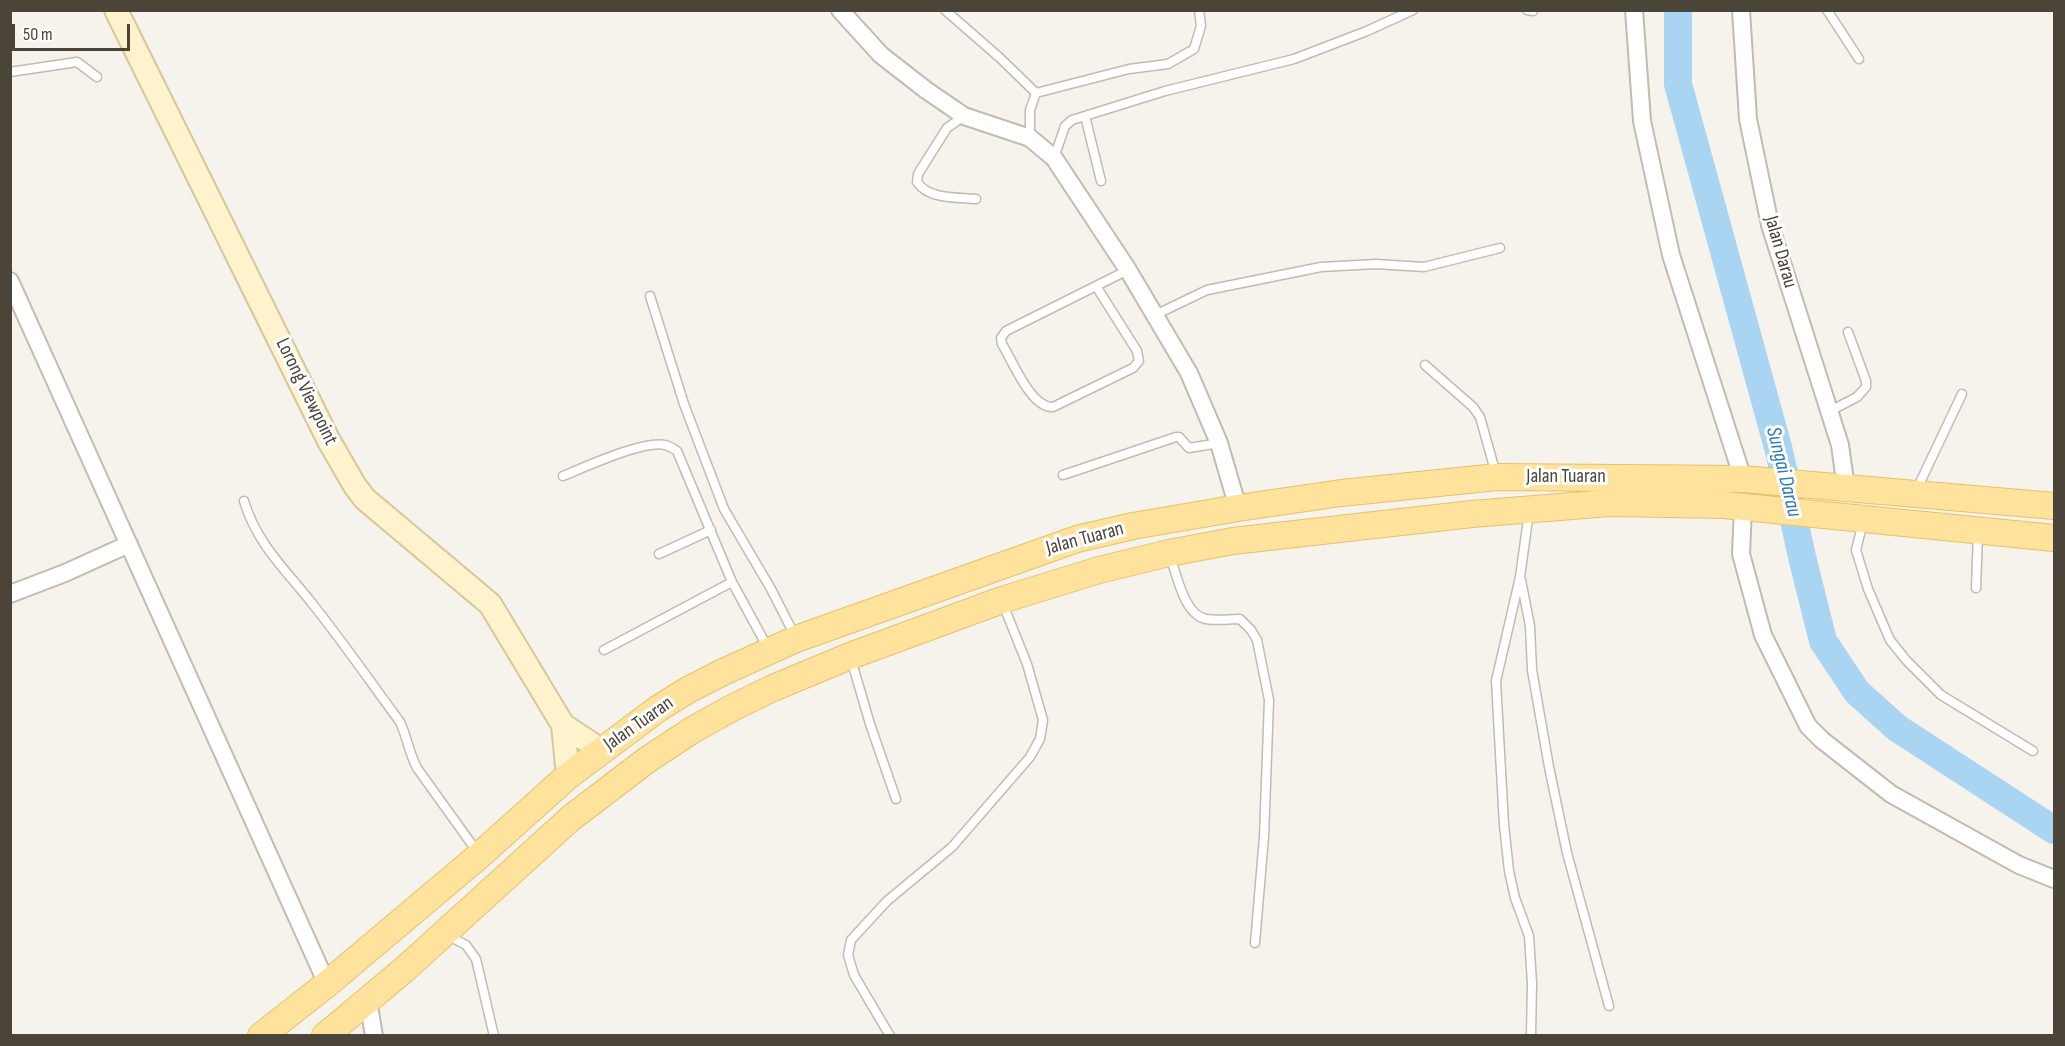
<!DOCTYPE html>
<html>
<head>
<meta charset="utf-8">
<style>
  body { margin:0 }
  #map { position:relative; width:2065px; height:1046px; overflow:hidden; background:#f6f3ec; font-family:"Sofia Sans Condensed",sans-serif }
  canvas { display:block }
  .frame { position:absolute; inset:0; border:12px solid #4b4439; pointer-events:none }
  .scale { position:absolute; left:12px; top:24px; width:118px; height:27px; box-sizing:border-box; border:3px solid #4b4439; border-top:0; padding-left:8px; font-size:18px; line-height:21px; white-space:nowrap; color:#4b4439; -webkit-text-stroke:4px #fff; paint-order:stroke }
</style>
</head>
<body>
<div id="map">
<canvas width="2065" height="1046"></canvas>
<div class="frame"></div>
<div class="scale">50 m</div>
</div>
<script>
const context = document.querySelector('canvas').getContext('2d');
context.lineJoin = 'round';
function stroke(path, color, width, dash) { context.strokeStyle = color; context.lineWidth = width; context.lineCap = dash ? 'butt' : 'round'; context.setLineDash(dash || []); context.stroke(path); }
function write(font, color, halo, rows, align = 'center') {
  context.font = font + ' "Sofia Sans Condensed",sans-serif'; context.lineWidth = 6; context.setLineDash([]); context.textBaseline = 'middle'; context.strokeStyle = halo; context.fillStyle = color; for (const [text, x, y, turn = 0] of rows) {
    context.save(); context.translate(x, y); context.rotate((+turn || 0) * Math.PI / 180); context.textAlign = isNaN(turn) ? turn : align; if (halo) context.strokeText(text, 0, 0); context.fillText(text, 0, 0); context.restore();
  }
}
stroke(new Path2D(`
  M 1678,10 L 1678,84 L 1779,451 L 1802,557 L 1823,641 L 1857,692 L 1897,728 L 2054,830`), '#a9d4f2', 28);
const lane = new Path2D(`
  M 945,10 L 1000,58 L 1036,93
  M 1527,10 L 1533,11
  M 1827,10 L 1859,59
  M 10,72 L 77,62 L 97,77
  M 964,116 L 947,128 L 918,174 L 917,182 C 929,200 957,197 976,199
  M 1085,116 L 1101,181
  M 1030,138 L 1030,110 L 1036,93 L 1129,69 L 1168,64 L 1194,49 L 1201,26 L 1199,10
  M 1054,158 L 1065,126 L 1072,120 L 1165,91 L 1294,59 L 1367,31 L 1413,10
  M 1096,286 L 1137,351 L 1139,361 L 1133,368 L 1053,407 C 1031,408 1013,362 1002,344 L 1001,338 L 1006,331 L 1128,270
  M 650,296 L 684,404 L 724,509 L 771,589 L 795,636
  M 1155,315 L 1207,290 L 1321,267 L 1376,264 L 1424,267 L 1500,248
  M 1425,365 L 1473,407 L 1480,417 L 1496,474
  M 1830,411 L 1857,397 L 1866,387 L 1866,381 L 1848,332
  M 1063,475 L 1176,437 L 1179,437 L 1189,448 L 1219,443
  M 563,476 C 585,467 644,440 665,445 C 669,446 674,449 677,451 L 732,582 L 769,650
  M 1916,491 L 1962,394
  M 244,501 C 257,545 288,572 315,607 C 345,645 372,684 400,722 C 407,737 409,753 417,768 L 478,853
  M 1529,512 L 1520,577 L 1496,681 L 1504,825 L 1509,871 L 1515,898 L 1529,936 L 1532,983 L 1531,1036
  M 1863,522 L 1856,550 L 1868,589 L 1890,640 L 1906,660 L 1941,695 L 2033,751
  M 659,554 L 711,530
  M 1170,556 C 1177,575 1184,615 1206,619 C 1217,621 1229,619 1240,619 L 1251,630 L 1257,640 L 1269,700 L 1264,837 L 1255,943
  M 1521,580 L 1530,626 L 1532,670 L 1549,767 L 1567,853 L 1609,1006
  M 1976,588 L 1978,534
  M 604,650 L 732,582
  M 851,659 L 870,724 L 896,799
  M 447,935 L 466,945 L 476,959 L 494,1036
  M 890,1036 L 854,975 L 848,955 L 851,940 L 887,901 L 952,847 L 1030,757 L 1040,739 L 1043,720 L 1027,664 L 1003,604`);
const street = new Path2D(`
  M 840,10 L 881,55 L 926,90 L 964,116 L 1030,138 L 1054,158 L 1128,270 L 1189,373 L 1219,443 L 1238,508
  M 1634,10 L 1642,121 L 1671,255 L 1743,479
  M 1741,10 L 1748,119 L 1770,225 L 1840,445 L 1846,488
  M 10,281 L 327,984
  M 1743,507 L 1741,554 L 1763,635 L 1808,726 L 1822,740 L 1891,794 L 2019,865 L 2054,879
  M 10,594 L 65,573 L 129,544
  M 368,1000 L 374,1036`);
const secondary = new Path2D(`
  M 116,10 L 329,441 L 355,486 L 365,499 L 490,604 L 563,725 L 568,776
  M 563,725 L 601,750`);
const primary = new Path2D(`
  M 261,1036 L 327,984 L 480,855 L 568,776 L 659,708 L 688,690 L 721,673 L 796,639 L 1077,539 L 1133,526 L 1238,508 L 1341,493 L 1497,477 L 1743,479 L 2054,506
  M 325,1036 L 406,968 L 571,818 L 647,760 L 694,729 L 732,708 L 773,688 L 850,656 L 1002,600 L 1099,570 L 1169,553 L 1233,541 L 1472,514 L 1610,503 L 1724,505 L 2054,538`);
stroke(lane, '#c2bbae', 11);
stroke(street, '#c2bbae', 20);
stroke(secondary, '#d6c79b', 26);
stroke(primary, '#e6c16a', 28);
stroke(lane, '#fff', 8);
stroke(street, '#fff', 16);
stroke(secondary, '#fff3cd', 22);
stroke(primary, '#ffe39c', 26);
write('20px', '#4b4439', '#fff', [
  ["Jalan Darau",1780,252,74],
  ["Lorong Viewpoint",306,392,64],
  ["Jalan Tuaran",1566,477],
  ["Jalan Tuaran",1085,539,-15],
  ["Jalan Tuaran",639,724,-35]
]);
write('italic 21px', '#2e7ab2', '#fff', [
  ["Sungai Darau",1783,472,76]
]);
</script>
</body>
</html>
